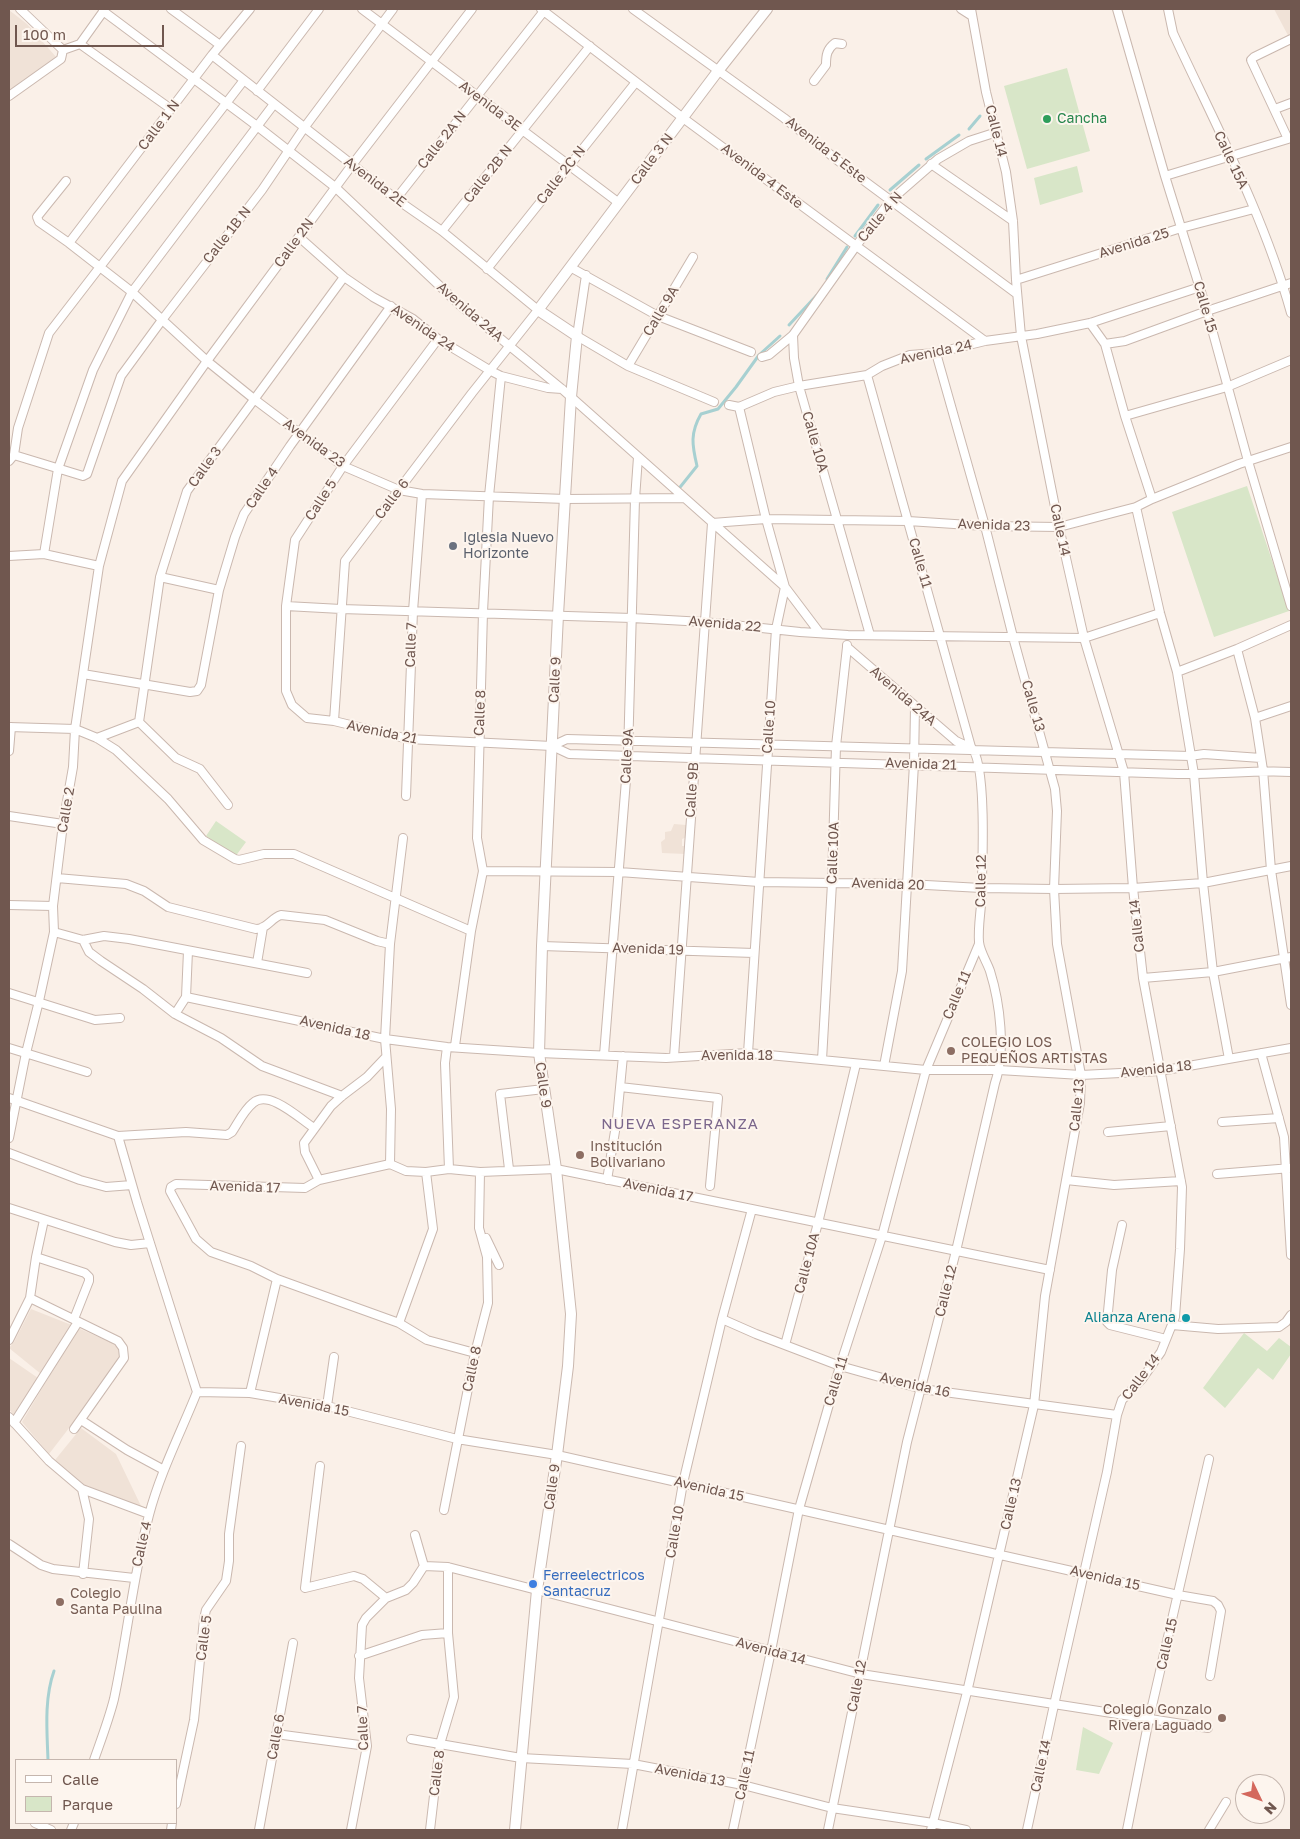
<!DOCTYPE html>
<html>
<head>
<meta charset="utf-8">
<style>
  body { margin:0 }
  #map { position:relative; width:1300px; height:1839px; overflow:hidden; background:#faf0e8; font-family:"Golos Text",sans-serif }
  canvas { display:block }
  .frame { position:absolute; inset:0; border:10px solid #70574f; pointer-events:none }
  .legend { position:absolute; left:15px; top:1759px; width:162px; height:65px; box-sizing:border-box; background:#fdf5ee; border:1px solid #c5b6ae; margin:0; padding:6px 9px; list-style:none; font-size:15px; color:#70574f }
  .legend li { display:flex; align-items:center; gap:10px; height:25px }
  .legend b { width:25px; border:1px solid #c5b6ae }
  .north { position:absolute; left:1235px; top:1774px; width:50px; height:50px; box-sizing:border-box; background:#fdf5ee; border:1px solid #c5b6ae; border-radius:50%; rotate:132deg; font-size:14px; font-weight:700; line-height:20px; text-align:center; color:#70574f }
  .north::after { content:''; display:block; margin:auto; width:18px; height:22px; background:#d4685d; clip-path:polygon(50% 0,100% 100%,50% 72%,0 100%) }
  .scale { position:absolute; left:15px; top:25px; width:149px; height:22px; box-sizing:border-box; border:2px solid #70574f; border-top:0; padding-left:6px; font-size:15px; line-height:18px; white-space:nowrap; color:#70574f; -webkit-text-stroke:4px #fdf5ee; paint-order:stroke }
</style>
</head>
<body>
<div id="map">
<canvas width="1300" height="1839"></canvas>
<div class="frame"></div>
<ul class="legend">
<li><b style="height:6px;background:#fff"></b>Calle</li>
<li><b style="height:14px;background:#d8e6c8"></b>Parque</li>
</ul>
<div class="north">N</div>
<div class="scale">100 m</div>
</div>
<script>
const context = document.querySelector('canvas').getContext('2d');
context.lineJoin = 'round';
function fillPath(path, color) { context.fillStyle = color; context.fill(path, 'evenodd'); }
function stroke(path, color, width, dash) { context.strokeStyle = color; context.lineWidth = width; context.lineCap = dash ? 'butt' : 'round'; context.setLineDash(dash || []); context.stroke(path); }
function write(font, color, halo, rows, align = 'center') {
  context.font = font + ' "Golos Text",sans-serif'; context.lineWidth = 4; context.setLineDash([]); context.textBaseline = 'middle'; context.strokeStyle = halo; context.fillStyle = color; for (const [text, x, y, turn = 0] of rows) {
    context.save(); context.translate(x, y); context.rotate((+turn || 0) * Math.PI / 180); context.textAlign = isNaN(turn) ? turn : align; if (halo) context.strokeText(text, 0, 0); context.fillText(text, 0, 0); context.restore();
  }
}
fillPath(new Path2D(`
  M 1274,9 L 1291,9 L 1291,41 Z
  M 9,10 L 27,24 L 57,58 L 9,94 Z
  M 674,824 L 686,825 L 687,837 L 682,839 L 682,846 L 685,846 L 685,854 L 662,853 L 661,842 L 665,839 L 665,832 L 671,831 Z
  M 31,1309 L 74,1326 L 41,1374 L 9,1348 L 14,1342 Z
  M 78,1328 L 112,1343 L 118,1348 L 123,1358 L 49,1454 L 22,1422 Z
  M 9,1358 L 38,1378 L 14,1415 L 9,1409 Z
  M 81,1428 L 116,1454 L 142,1508 L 85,1489 L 55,1460 Z`), '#f0e2d7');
fillPath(new Path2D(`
  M 1067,68 L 1090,151 L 1027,169 L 1004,86 Z
  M 1077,166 L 1083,192 L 1040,205 L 1034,178 Z
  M 1247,486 L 1289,611 L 1214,637 L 1172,512 Z
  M 216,821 L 246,842 L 235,857 L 206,836 Z
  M 1244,1333 L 1267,1351 L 1279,1338 L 1291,1347 L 1291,1354 L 1273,1380 L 1258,1368 L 1225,1408 L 1203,1388 Z
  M 1083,1727 L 1113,1743 L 1099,1774 L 1076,1770 Z`), '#d8e6c8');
stroke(new Path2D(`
  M 969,129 L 980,116
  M 926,159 L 959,135
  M 890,190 L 919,165
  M 855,236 L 878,205
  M 827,279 L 847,247
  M 789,325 L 817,295
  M 677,491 L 697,466 C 692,445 690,433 701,414 L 718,409 L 736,387 L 759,355 L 780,336
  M 48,1760 C 47,1731 44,1699 54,1671`), '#a7d0d1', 3);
const minor = new Path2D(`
  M 20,9 L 63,50
  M 171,9 L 220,45
  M 362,9 L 619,203
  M 541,9 L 683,118 L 985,341
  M 633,9 L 784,118 L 855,174 L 1017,294
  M 961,9 L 972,16
  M 971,9 L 986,92 L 1006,172 L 1013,221 L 1016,280 L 1021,336 L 1059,527 L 1084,638 L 1124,772 L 1133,888 L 1143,978 L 1182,1187 L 1180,1249 L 1175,1317 L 1161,1352 L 1142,1379 L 1122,1400 L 1117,1415 L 1107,1472 L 1054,1705 L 1027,1830
  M 1117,9 L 1165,176 L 1207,311 L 1248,461 L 1291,606
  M 1168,9 L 1173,33 C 1215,124 1264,215 1291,313
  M 103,11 L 257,126 L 335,187 L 462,307 L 562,389 L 785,587 L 819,632
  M 80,44 L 171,109
  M 212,55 L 396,199 L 442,231 L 538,310 L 472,393 L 345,561 L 334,721
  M 814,81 L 826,65 C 826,55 827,49 835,43 L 842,44
  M 257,91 L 319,9
  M 9,96 L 61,59 L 63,50 L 80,44 L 105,9
  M 1275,109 L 1291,103
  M 931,164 L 1013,221
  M 1165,176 L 1288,139 L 1251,60 L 1254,57 L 1291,39
  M 66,181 L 37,217 L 39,222 L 69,243 L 132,292 L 207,361 L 254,399 L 343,466 L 399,490 L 422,494 L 566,499 L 684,498
  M 396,199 L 544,11
  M 442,231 L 590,46
  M 299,237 L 344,277 L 373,297 L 413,319 L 438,339 L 491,371 L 501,376 L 548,388 L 562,389
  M 69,243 L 212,55 L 250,9
  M 570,267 L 658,316 L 751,352
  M 487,269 L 636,82
  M 586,275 L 577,336 L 628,366 L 714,402
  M 1016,280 L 1181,228 L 1254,209
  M 1090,323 L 1105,344 L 1125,341 L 1207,311 L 1291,283
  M 793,335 L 794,358 L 799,386 L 870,635
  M 438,339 L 343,466 L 295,540 L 286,606 L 286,691 L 292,705 L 307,718 L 334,721 L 408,739 L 552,746 L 569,754 C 772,760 975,766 1178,774 C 1216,775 1253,770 1291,772
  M 1105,344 L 1125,416 L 1152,499
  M 762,357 L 769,355 L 793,335 L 856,246 L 891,200 L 938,159 L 969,141 L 997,132
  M 628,366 L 693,257
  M 729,405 L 739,407 L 774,392 L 799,386 L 867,375 L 882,366 L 910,355 L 936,353 L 985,341 L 1037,334 L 1090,323 L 1200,287
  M 739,407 L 766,519 L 785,587 L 776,629 L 748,1053
  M 1125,416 L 1227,387 L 1291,360
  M 14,455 L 18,428 L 49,333 L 244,80
  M 9,461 L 14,455 L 83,476 L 87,474 L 121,376 L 162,320 L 262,190 L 304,128 L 393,9
  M 1136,507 L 1160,613 L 1177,672 L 1194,774 L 1203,883 L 1213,972 L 1229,1059
  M 44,554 L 58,469 L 93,370 L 132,292 L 274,104
  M 9,556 L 44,554 L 99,566
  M 160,577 L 219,590
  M 286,606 L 341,609 L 632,618 L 704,622 L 800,632 L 848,635 L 1084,638 L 1160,613
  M 847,645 L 847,647 L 956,741 L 969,747
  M 1237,649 L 1255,718 L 1263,770 L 1271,870 L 1291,1005
  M 1177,672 L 1237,649 L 1291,625
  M 83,674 L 190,692 L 197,691 L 201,685 L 219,590 L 235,537 L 244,514 L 290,446 L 391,306
  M 1255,718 L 1291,706
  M 139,722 L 160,577 L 187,491 L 344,277
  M 139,722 L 176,758 L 200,769 L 228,805
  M 9,727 L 75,729 L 97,738 L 116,750 L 168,799 L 203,840 L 235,859 L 239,860 L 264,854 L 294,854 L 471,931
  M 97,738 L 139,722
  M 552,746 L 567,739 L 1190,756 L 1204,754 L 1261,758
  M 9,751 L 11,727
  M 406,796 L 413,611 L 422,494
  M 9,816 L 63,824
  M 483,871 L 619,872 L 759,882 L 908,884 L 981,888 L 1054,889 L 1133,888 L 1203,883 L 1291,866
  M 57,878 L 126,884 L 144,891 L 168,907 L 256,929 C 267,929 271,918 281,915 L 325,920 L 377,941 L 390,944
  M 9,905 L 53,906
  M 54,932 L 83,940 L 104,936 L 129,939 L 307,973
  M 83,940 L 89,952 L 101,961 L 143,989 L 175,1014 L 221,1038 L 262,1066 L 342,1096
  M 542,946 L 754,953
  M 257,963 L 263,927
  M 1143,978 L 1213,972 L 1291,957
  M 9,993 L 95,1020 L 120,1018
  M 186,997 L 385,1039 L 447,1047 L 539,1053 L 666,1058 L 748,1053 L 926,1070 L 999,1070 L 1081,1075 L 1160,1071 L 1291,1048
  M 175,1014 L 186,997 L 188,951
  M 455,1046 L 471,931 L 483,871 L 477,838 L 483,612 L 489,496 L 501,376
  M 447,1047 L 445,1063 L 449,1169
  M 9,1048 L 87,1072
  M 1261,1053 L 1284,1137 L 1291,1255
  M 604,1055 L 628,755 L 635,499 L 638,457
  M 674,1057 L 712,523 L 766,519 L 908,521 L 985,526 L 1059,527 L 1136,507 L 1152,499 L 1239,464 L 1291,447
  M 822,1060 L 832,883 L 836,746 L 847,647
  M 884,1066 L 902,971 L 914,764 L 915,707
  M 620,1087 L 718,1098 L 710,1186
  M 9,1098 L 118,1136 L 186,1132 L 227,1135 L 232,1132 C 238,1123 244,1110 253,1103 C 269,1089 300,1119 314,1128
  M 1222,1122 L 1279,1118
  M 1108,1132 L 1171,1126
  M 118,1136 L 137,1202 L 197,1392
  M 9,1138 L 26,1053 L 39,1001 L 54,932 L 53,906 L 63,824 L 73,767 L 75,729 L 83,674 L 99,566 L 122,481 L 207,361 L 352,165 L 472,9
  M 9,1153 L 80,1180 L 106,1187 L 132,1185
  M 390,1164 L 391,1109 L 385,1039 L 390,944 L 403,838
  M 509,1169 L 500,1094 L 544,1089
  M 1217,1174 L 1291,1168
  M 319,1180 L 305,1152 L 304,1143 L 331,1106 L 342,1096 L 367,1077 L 386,1057
  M 607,1180 L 617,1119 L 623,1056
  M 1066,1180 L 1114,1185 L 1181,1181
  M 9,1208 L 115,1242 L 131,1245 L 150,1243
  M 1122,1225 L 1112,1270 L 1107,1322 L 1110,1325 L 1166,1339
  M 486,1238 L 499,1265
  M 36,1257 L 85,1273 L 89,1277 L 89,1281 L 74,1319
  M 30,1298 L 118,1341 L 123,1348 L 124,1358 L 74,1429
  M 722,1319 L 756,1334 L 840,1366 L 922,1389 L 1117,1415
  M 399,1323 L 433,1229 L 426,1172
  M 1172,1325 L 1218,1329 L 1279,1327 L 1286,1322 L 1291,1315
  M 9,1340 L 30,1298 L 36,1257 L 44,1220
  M 785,1345 L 818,1223 L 856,1064
  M 475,1353 L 427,1340 L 399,1323 L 277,1279 L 251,1266 L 211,1252 L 196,1239 L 170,1191 L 171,1187 L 176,1184 L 305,1188 L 319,1180 L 390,1164 L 406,1171 L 426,1172 L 449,1169 L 480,1172 L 556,1169 L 1050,1270
  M 197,1392 L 250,1393 L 327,1406 L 457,1439 L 557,1455 L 1178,1595 L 1213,1601 L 1218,1605 L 1221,1611 L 1210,1676
  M 250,1393 L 277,1279
  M 327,1406 L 334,1357
  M 9,1417 L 49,1461 L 82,1489 L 89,1519 L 83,1574
  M 81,1420 L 127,1450 L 164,1470
  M 14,1423 L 78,1322
  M 320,1466 L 305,1588 L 354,1576 L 363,1579 L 386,1598
  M 82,1489 L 149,1514
  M 444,1510 L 475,1353 L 488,1303 L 487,1257 L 479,1228 L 480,1172
  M 415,1535 L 424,1566
  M 9,1544 L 41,1565 L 53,1569 L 134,1578
  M 424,1566 L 448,1567 L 861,1674 L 1208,1728
  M 359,1656 L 422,1635 L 448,1633
  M 276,1734 L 367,1746
  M 411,1739 L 521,1758 L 633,1764 L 743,1785 L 832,1808 L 933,1823 L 966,1830
  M 94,1760 C 101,1740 109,1719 114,1699 C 127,1638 133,1576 149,1515 C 160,1473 181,1432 197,1392
  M 176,1804 L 194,1720 L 204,1619 L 206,1610 L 226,1581 L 229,1561 L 229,1534 L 241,1446
  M 35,1823 L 51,1830
  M 71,1830 L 74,1823
  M 171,1830 L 172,1823
  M 259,1830 L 293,1643
  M 351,1830 L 367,1746 L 359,1678 L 362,1625 L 366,1618 L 386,1598 L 406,1590 L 413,1583 L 424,1566
  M 430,1830 L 440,1744 L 454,1697 L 448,1633 L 448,1567
  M 622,1830 L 683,1483 L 722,1319 L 752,1209
  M 733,1830 L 771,1651 L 799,1509 L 840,1366 L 882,1236 L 926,1070 L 979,944
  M 828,1830 L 907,1442 L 956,1251 L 995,1083 C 1006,1051 1000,1003 990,971 C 987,962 980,952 979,942 C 978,930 980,917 981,905 C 982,877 988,763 971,747 L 867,375
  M 931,1830 L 967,1692 L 1034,1405 L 1045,1296 L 1080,1103 L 1081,1075 L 1057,944 L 1054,889 L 1057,811 L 1055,789 L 1013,637 L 985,526 L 936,353
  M 1127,1830 L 1149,1719 L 1209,1459
  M 1209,1830 L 1226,1802`);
const tertiary = new Path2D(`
  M 515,1830 L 537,1590 L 557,1455 L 568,1366 L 571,1314 L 556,1169 L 539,1053 L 542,946 L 558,615 L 571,397 L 577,336 L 538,310 L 718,71 L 767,9`);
stroke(minor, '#cab8af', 10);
stroke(tertiary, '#cab8af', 12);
stroke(minor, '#fff', 8);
stroke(tertiary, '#fff', 10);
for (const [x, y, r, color] of [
  [1047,119,5,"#2e9e5b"],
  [453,546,5,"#6b7280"],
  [951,1051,5,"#8d6e63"],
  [580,1155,5,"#8d6e63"],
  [1186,1318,5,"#0f9aa8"],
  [533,1584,5,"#3f7fe0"],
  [60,1602,5,"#8d6e63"],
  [1222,1718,5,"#8d6e63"]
]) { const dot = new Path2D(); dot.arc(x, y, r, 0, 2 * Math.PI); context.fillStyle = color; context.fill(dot); stroke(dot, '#fdf5ee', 2); }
write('14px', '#70574f', '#fdf5ee', [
  ["Avenida 3E",490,106,37],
  ["Calle 1 N",159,125,-53],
  ["Calle 14",996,131,76],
  ["Calle 2A N",442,140,-52],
  ["Avenida 5 Este",826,150,38],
  ["Calle 3 N",652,159,-53],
  ["Calle 15A",1231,160,65],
  ["Calle 2B N",488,174,-52],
  ["Calle 2C N",561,175,-52],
  ["Avenida 4 Este",762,176,37],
  ["Avenida 2E",375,182,37],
  ["Calle 4 N",880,217,-50],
  ["Calle 1B N",227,235,-52],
  ["Calle 2N",294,243,-54],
  ["Avenida 25",1134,243,-17],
  ["Calle 15",1205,307,74],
  ["Calle 9A",661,311,-59],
  ["Avenida 24A",470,312,41],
  ["Avenida 24",423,328,34],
  ["Avenida 24",936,352,-12],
  ["Calle 10A",815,442,74],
  ["Avenida 23",314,443,36],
  ["Calle 3",205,467,-54],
  ["Calle 4",262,488,-56],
  ["Calle 6",392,499,-53],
  ["Calle 5",321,500,-57],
  ["Avenida 23",994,525,2],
  ["Calle 14",1060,530,78],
  ["Calle 11",920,563,74],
  ["Avenida 22",725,624,5],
  ["Calle 7",411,645,-88],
  ["Calle 9",555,680,-87],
  ["Avenida 24A",903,696,41],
  ["Calle 13",1033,706,74],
  ["Calle 8",480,713,-88],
  ["Calle 10",769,727,-86],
  ["Avenida 21",382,732,12],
  ["Calle 9A",627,756,-87],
  ["Avenida 21",921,764,2],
  ["Calle 9B",692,790,-86],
  ["Calle 2",66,810,-80],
  ["Calle 10A",833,853,-88],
  ["Calle 12",981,881,-89],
  ["Avenida 20",888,884,2],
  ["Calle 14",1137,926,-96],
  ["Avenida 19",648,949,2],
  ["Calle 11",957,995,-67],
  ["Avenida 18",335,1028,13],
  ["Avenida 18",737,1056],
  ["Avenida 18",1156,1069,-6],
  ["Calle 9",543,1085,82],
  ["Calle 13",1077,1105,-84],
  ["Avenida 17",245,1187,2],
  ["Avenida 17",658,1190,12],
  ["Calle 10A",807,1263,-75],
  ["Calle 12",946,1291,-76],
  ["Calle 8",472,1369,-78],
  ["Calle 14",1141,1377,-53],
  ["Calle 11",836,1381,-73],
  ["Avenida 16",915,1385,13],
  ["Avenida 15",314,1405,11],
  ["Calle 9",552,1487,-82],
  ["Avenida 15",709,1489,13],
  ["Calle 13",1011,1504,-77],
  ["Calle 10",675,1532,-80],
  ["Calle 4",142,1544,-77],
  ["Avenida 15",1105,1578,13],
  ["Calle 5",204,1638,-82],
  ["Calle 15",1167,1644,-77],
  ["Avenida 14",771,1651,15],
  ["Calle 12",857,1686,-79],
  ["Calle 7",363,1728,-92],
  ["Calle 6",276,1737,-80],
  ["Calle 14",1041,1766,-78],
  ["Calle 8",437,1773,-83],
  ["Avenida 13",690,1775,11],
  ["Calle 11",745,1775,-78]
]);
write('14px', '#27864d', '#fdf5ee', [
  ["Cancha",1057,119]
], 'left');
write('14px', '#5b616d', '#fdf5ee', [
  ["Iglesia Nuevo",463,538],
  ["Horizonte",463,554]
], 'left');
write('14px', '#785e54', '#fdf5ee', [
  ["COLEGIO LOS",961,1043],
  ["PEQUEÑOS ARTISTAS",961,1059],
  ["Institución",590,1147],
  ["Bolivariano",590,1163],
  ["Colegio",70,1594],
  ["Santa Paulina",70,1610],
  ["Colegio Gonzalo",1212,1710,"right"],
  ["Rivera Laguado",1212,1726,"right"]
], 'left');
write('14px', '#0d838f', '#fdf5ee', [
  ["Alianza Arena",1176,1318]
], 'right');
write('14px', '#366cbe', '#fdf5ee', [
  ["Ferreelectricos",543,1576],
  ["Santacruz",543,1592]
], 'left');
context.letterSpacing = '1px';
write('15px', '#7b678c', '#fdf5ee', [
  ["NUEVA ESPERANZA",680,1124]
]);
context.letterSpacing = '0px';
</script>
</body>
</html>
